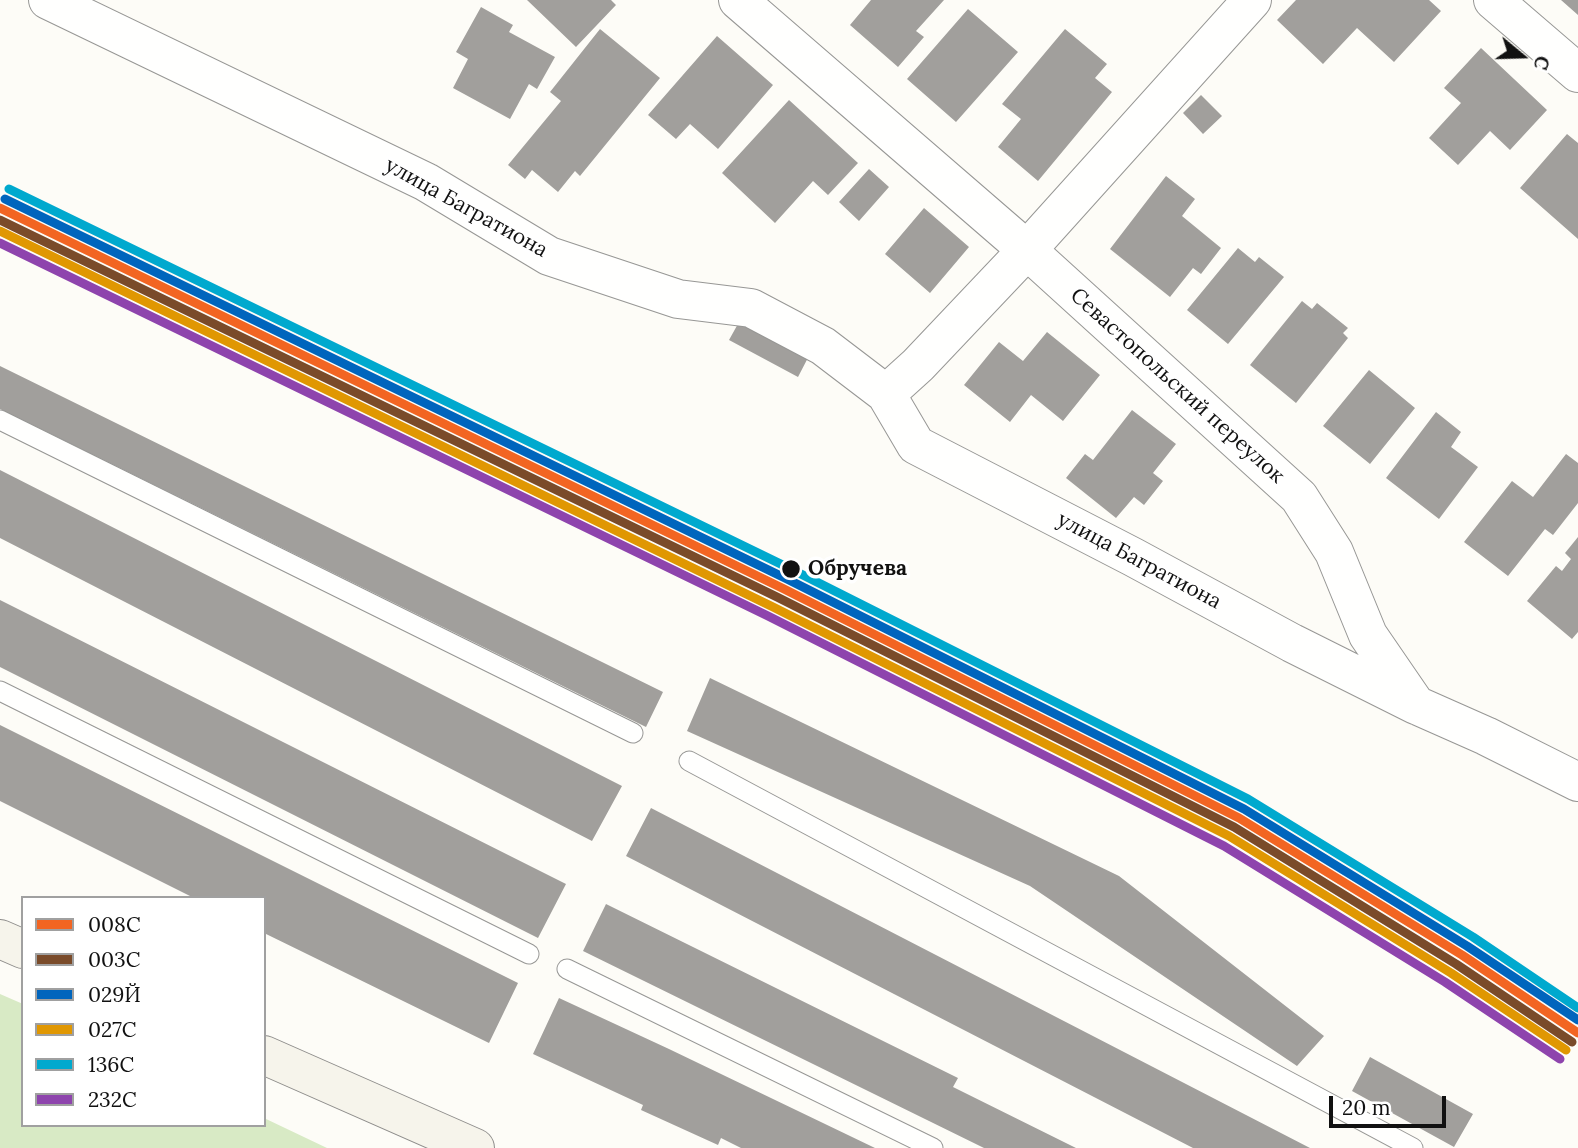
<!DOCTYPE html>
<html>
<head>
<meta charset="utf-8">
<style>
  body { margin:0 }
  #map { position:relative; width:1578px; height:1148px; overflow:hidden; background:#fdfcf7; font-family:Lora,serif }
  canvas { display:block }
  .legend { position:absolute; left:21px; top:896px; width:245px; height:231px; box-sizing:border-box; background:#fff; border:2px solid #a0a0a0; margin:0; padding:9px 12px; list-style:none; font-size:21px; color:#111 }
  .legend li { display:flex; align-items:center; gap:14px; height:35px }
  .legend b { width:35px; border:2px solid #a0a0a0 }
  .north { position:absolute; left:1487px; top:21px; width:70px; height:70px; -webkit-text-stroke:5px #fff; paint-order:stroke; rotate:109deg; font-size:19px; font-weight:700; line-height:28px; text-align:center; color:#111 }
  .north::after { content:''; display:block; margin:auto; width:24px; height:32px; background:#111; clip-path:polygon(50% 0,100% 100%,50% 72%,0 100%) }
  .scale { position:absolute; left:1329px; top:1096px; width:117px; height:32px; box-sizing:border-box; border:4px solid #111; border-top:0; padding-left:9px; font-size:21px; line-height:24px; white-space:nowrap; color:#111; -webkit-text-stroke:5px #fff; paint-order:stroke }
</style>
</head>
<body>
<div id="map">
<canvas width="1578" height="1148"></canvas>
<ul class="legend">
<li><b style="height:9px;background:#f26522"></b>008С</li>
<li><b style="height:9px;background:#7a4b2a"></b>003С</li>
<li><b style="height:9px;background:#0065bd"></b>029Й</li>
<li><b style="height:9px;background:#e09702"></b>027С</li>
<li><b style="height:9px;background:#00a9ce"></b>136С</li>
<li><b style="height:9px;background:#8e44ad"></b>232C</li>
</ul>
<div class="north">С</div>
<div class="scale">20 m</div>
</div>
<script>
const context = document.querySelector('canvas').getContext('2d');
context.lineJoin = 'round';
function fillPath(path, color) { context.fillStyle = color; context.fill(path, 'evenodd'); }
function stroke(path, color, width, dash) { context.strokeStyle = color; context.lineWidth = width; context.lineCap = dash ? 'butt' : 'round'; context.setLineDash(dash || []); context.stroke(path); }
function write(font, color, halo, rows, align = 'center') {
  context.font = font + ' Lora,serif'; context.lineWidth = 7; context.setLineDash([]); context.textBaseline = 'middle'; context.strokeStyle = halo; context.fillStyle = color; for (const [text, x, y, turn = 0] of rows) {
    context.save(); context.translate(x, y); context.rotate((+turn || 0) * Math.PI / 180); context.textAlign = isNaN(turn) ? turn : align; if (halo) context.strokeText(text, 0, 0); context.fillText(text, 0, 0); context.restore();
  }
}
fillPath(new Path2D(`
  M 0,994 L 23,1004 L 23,1125 L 264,1125 L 264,1118 L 327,1148 L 0,1148 Z`), '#d8eac5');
fillPath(new Path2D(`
  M 527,0 L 611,0 L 616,5 L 576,47 Z
  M 871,0 L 944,0 L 916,31 L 924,37 L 898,67 L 850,25 Z
  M 1296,0 L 1429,0 L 1441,11 L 1394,62 L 1357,28 L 1323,64 L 1277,20 Z
  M 1561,0 L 1578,0 L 1578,15 Z
  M 481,7 L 513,25 L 509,32 L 555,57 L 537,89 L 529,84 L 510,119 L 453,88 L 468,59 L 456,52 Z
  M 968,9 L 1018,52 L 956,122 L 907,79 Z
  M 600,29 L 660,78 L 580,176 L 575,171 L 558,192 L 532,170 L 525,179 L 508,165 L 561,101 L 550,92 Z
  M 1065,29 L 1107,64 L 1095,78 L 1112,92 L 1038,181 L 998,147 L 1021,119 L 1002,104 Z
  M 717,36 L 773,85 L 718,149 L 690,124 L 676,139 L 648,115 Z
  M 1481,48 L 1547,110 L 1510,150 L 1490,131 L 1458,165 L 1429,138 L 1461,103 L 1444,88 Z
  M 1201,95 L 1222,116 L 1203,134 L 1183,113 Z
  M 789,100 L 858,163 L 828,195 L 813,181 L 775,223 L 722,173 Z
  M 1567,134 L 1578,143 L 1578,239 L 1520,188 Z
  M 869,169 L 889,187 L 859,221 L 839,202 Z
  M 1166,176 L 1195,199 L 1182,216 L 1221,248 L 1201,274 L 1193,268 L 1170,297 L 1110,249 Z
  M 924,208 L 969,247 L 930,293 L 885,254 Z
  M 1238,248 L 1255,262 L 1259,257 L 1284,277 L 1228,344 L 1187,310 Z
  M 1302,301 L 1312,309 L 1317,303 L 1348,328 L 1343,333 L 1348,338 L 1296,403 L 1250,365 Z
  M 744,313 L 812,350 L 798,377 L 729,340 Z
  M 1047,332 L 1100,375 L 1063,421 L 1031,395 L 1010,422 L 964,385 L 999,342 L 1023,361 Z
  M 0,366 L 663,692 L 646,727 L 0,409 Z
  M 1369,370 L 1415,408 L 1370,464 L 1323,426 Z
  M 1132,410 L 1176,444 L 1153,473 L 1163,481 L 1144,505 L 1134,497 L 1116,518 L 1066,478 L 1085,454 L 1093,460 Z
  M 1436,412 L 1461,432 L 1451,447 L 1478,467 L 1439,519 L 1386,478 Z
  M 1566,454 L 1578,463 L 1578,503 L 1553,535 L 1545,529 L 1508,576 L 1464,542 L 1512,481 L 1533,497 Z
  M 0,470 L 622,786 L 592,841 L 0,538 Z
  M 1578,537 L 1578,632 L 1572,639 L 1527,601 L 1556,566 L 1562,571 L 1571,559 L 1565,553 Z
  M 0,600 L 566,884 L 538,938 L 0,667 Z
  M 710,678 L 1119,876 L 1324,1036 L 1297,1066 L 1030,886 L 687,731 Z
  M 0,725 L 518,983 L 489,1043 L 264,933 L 264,898 L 194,898 L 0,801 Z
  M 651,808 L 1310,1148 L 1193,1148 L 626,856 Z
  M 606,904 L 958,1078 L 953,1087 L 1076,1148 L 984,1148 L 583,951 Z
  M 559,998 L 669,1049 L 875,1148 L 741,1148 L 721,1138 L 718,1145 L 641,1110 L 643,1105 L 533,1054 Z
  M 1370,1057 L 1473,1114 L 1454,1147 L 1352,1091 Z`), '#a19f9c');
const lane = new Path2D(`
  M 0,420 L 633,733
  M 0,691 L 529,954
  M 689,761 L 1413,1148
  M 567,969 L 933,1148`);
const street = new Path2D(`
  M 48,0 L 426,182 L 549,256 L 678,299 L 751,308 L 823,346 L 886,394 L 916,445 L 1133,557 L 1292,643 L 1416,705
  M 738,0 L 1027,250 L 1299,497 L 1334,552 L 1368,635 L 1416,705 L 1486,736 L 1578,782
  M 1493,0 L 1578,73
  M 886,394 L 918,365 L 1027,250 L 1252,0`);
const secondary = new Path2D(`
  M 0,939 L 23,949
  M 264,1055 L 475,1148`);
stroke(lane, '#979795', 21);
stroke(street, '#979795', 40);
stroke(secondary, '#8e8d8b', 40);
stroke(lane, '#fffffe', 19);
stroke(street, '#fffffe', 38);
stroke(secondary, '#f6f4eb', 38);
stroke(new Path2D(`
  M 0,208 L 782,588 L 1239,818 L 1462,955 L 1578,1033`), '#f26522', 9);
stroke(new Path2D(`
  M 0,220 L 777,597 L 1234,827 L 1456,964 L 1572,1042`), '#7a4b2a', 9);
stroke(new Path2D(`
  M 5,199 L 787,579 L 1244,809 L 1467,946 L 1578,1020`), '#0065bd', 9);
stroke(new Path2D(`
  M 0,231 L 773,607 L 1229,836 L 1451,973 L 1566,1050`), '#e09702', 9);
stroke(new Path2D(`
  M 9,189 L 791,569 L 1248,799 L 1473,937 L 1578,1008`), '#00a9ce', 9);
stroke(new Path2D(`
  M 0,243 L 768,616 L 1224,846 L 1445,982 L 1560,1059`), '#8e44ad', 9);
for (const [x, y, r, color] of [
  [791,569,10,"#111"]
]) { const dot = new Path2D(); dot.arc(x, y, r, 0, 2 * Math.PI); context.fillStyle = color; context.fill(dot); stroke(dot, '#fff', 2.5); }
write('21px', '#111', '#fff', [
  ["улица Багратиона",466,208,29],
  ["Севастопольский переулок",1177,386,42],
  ["улица Багратиона",1139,561,28]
]);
write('bold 21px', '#111', '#fff', [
  ["Обручева",808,569]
], 'left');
</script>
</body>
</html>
